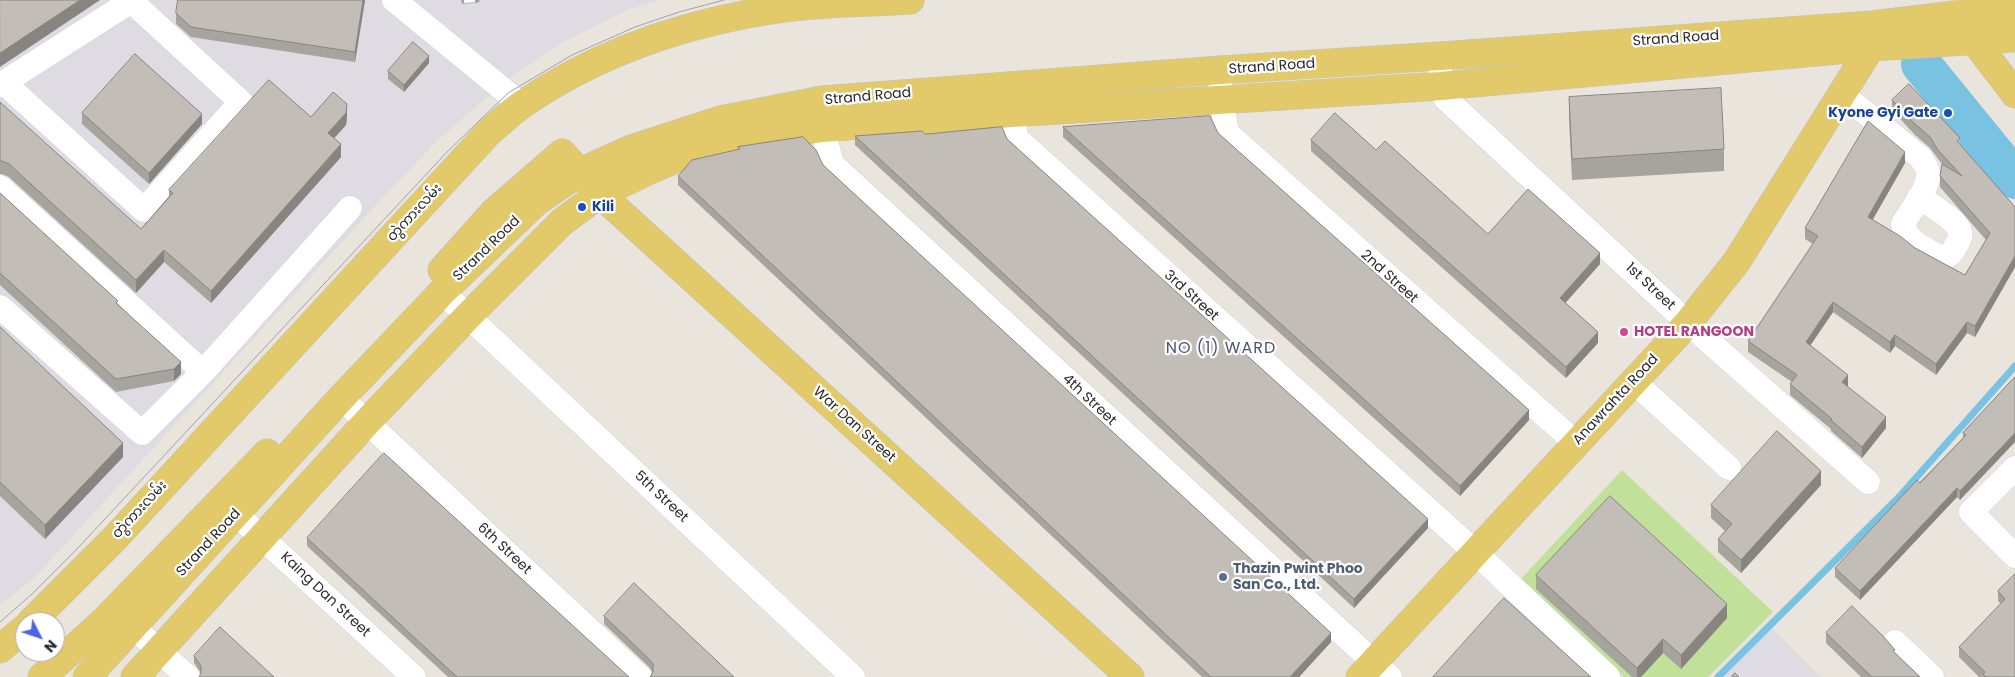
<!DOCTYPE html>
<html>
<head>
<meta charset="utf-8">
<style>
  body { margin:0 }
  #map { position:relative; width:2015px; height:677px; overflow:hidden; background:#e9e4dc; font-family:Poppins,sans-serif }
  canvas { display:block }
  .north { position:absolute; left:15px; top:612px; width:50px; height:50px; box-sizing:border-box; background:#fff; border:1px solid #a9a9a9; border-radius:50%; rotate:131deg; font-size:14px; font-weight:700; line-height:20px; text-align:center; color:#292929 }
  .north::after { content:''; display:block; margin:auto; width:18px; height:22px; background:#4b64e7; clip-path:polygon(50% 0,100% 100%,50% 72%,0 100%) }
</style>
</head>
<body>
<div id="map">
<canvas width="2015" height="677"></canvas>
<div class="north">N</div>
</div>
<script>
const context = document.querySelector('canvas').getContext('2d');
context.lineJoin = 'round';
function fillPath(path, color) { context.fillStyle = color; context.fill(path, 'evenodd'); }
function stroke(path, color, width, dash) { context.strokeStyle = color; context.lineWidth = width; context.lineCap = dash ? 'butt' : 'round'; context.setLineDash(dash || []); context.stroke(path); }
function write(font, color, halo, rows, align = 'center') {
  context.font = font + ' Poppins,"Noto Sans Myanmar",sans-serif'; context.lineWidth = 4.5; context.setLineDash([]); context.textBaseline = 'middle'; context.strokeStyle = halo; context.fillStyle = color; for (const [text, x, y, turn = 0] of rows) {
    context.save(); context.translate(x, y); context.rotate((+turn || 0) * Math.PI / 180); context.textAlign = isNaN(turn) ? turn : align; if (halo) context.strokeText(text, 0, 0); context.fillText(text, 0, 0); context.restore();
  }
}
fillPath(new Path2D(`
  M 0,0 L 659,0 L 627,10 L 563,42 L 513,75 L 441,137 L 387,193 L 36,576 L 0,605 Z
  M 1771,628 L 1821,677 L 1722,677 Z`), '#dedce2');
fillPath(new Path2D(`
  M 1622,470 L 1773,612 L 1708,677 L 1624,677 L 1520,580 Z`), '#c1e19a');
stroke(new Path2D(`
  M 1718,677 L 1899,497 L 2015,366`), '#79c2e1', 7);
stroke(new Path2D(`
  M 1921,64 L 2015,179`), '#79c2e1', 40);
const minor = new Path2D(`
  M 394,0 L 522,105
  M 1440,56 L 1441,86 L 1446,99 L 1688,323 L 1868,482
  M 1220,70 L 1221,100 L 1227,133 L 1576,443
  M 4,83 L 144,210 L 241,102 L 131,1
  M 0,85 L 133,0
  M 1841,93 L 1921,158 C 1923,162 1928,168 1928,173 C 1930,188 1910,211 1903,224 C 1907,243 1925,248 1940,257 C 1948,257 1952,254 1955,247 C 1958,242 1961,238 1960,232 C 1959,221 1929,204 1919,197
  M 1010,95 L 1016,138 L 1475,552 L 1608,677
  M 822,110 L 822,128 L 832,164 L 1390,677
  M 0,187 L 203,372
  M 442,292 L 853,677
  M 0,307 L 142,433 L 203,372 L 350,208
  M 1633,381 L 1729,468
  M 341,398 L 640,677
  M 2015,468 L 1971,512 L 2015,556
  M 236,514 L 414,677
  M 132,626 L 188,677
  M 1895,642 L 1932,677`);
const major = new Path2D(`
  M 1966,30 L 2015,94
  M 442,270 L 494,212 L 562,153 L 600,194 L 1130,677
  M 31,622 L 116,537 L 490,131 C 501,122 511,112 523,104 C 600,51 692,21 785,8 C 826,2 869,3 910,0
  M 0,649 L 25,628
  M 42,677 L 103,622 L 267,453
  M 87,677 L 341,398 L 442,292 L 536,202 L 578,173 L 631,149 L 720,120 L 822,100 L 1220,70 L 1440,56 L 1872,25 L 1954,15 L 2015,11
  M 135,677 L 367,422 L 468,316 L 562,222 L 600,194 L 648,171 L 683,156 L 727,142 L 822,128 L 1011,113 L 1441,86 L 1871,47 L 2015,38
  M 1360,677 L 1688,323 L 1737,261 L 1871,47`);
stroke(minor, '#d1d4e0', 25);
stroke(major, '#c3c3c3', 29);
stroke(minor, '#fff', 24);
stroke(major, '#e2c969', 28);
stroke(new Path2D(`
  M 0,622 L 32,594 L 76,550 L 447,152 L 508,93 L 572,55 L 635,27 L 679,12 L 724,0`), '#9fa1b1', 1);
const rail = new Path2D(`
  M 464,1 L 477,0`);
stroke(rail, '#9fa1b1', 5.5);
stroke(rail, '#fff', 4, [11]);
fillPath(new Path2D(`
  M 365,0 L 355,62 L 191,37 L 176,24 L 176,13 Z
  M 429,63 L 404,92 L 388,79 L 388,71 Z
  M 1569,97 L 1724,149 L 1724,171 L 1572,180 L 1569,119 Z
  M 1892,100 L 1960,144 L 2015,207 L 2015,267 L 1975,337 L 1967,333 L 1936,375 L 1895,346 L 1890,353 L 1833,312 L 1810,345 L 1848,386 L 1847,387 L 1886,428 L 1862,458 L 1831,431 L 1831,429 L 1790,395 L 1790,384 L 1792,382 L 1748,352 L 1748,341 L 1813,244 L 1805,239 L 1805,228 L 1905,163 L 1872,220 L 1915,248 L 1965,275 L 1986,240 L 1940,187 L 1940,176 L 1942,164 L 1930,148 L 1915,135 L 1892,110 Z
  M 0,103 L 141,229 L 169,196 L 169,190 L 311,117 L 347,117 L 346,125 L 334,138 L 341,157 L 211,303 L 164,262 L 136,293 L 9,177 L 2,174 L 0,174 Z
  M 82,113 L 202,124 L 149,184 L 82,124 Z
  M 1063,127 L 1218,133 L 1529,420 L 1460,496 L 1063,137 Z
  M 925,134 L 1007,139 L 1428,528 L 1354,608 L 855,145 L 855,136 Z
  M 1311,140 L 1376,150 L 1488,234 L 1600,264 L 1565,303 L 1598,343 L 1566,378 L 1311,151 Z
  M 738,147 L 823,165 L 1331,642 L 1299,677 L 1202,677 L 678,185 L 678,176 L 738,150 Z
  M 0,193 L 118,304 L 181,374 L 174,381 L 116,392 L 0,285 Z
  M 0,327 L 123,457 L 45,539 L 0,496 Z
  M 2015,377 L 1960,500 L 1957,497 L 1860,600 L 1835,577 L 1835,568 L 1963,438 L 1963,433 Z
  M 1821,485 L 1741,573 L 1718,552 L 1718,539 L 1725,531 L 1711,518 L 1711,505 Z
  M 307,538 L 629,677 L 448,677 L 307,546 Z
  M 2015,574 L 2015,677 L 1979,677 L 1959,657 L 1959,647 L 2001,604 L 1998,601 L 1998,591 Z
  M 1536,575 L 1727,618 L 1681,669 L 1663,653 L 1641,677 L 1632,677 L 1536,589 Z
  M 604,616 L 734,677 L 653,673 L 649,667 L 604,624 Z
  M 1826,633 L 1895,653 L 1920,677 L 1861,677 L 1826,643 Z
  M 194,656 L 274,677 L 201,673 L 194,663 Z`), '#a7a39d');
fillPath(new Path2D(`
  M 80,0 L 100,0 L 0,67 L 0,53 Z
  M 363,0 L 365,0 L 355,62 L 355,52 Z
  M 429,56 L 429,63 L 404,92 L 404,85 Z
  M 347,104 L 347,117 L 346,125 L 328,145 L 328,133 Z
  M 202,114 L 202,124 L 149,184 L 149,173 Z
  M 341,144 L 341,157 L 211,303 L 211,291 Z
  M 1905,152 L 1905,163 L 1868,228 L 1868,217 Z
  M 164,250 L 164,262 L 136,293 L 136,280 Z
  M 1600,253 L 1600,264 L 1560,309 L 1560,298 Z
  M 2015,256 L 2015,267 L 1975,337 L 1975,326 Z
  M 1833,302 L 1833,312 L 1806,352 L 1806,342 Z
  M 1967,322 L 1967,333 L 1936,375 L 1936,364 Z
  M 1598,332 L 1598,343 L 1566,378 L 1566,367 Z
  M 1895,335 L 1895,346 L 1890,353 L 1890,342 Z
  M 181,362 L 181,374 L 174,381 L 174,369 Z
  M 1848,375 L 1848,386 L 1842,393 L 1842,382 Z
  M 1529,410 L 1529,420 L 1460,496 L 1460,486 Z
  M 1886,417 L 1886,428 L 1862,458 L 1862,447 Z
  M 2015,433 L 2015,442 L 1960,500 L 1960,491 Z
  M 123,443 L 123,457 L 45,539 L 45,525 Z
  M 1821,471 L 1821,485 L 1741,573 L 1741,560 Z
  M 1957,488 L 1957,497 L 1860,600 L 1860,591 Z
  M 1428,519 L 1428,528 L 1354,608 L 1354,599 Z
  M 1727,604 L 1727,618 L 1681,669 L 1681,655 Z
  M 1331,633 L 1331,642 L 1299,677 L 1290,677 Z
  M 1663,639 L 1663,653 L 1641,677 L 1637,677 L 1637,668 Z`), '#888580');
const building = new Path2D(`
  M 0,0 L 80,0 L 0,53 Z
  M 178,0 L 363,0 L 355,52 L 191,27 L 176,13 Z
  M 413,42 L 429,56 L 404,85 L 388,71 Z
  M 135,54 L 202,114 L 149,173 L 82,113 Z
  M 269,80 L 311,117 L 333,92 L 347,104 L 346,113 L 328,133 L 341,144 L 211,291 L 164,250 L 136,280 L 9,164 L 2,161 L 0,161 L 0,102 L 141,229 L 173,193 L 169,190 Z
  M 1909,84 L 1960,138 L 1957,141 L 2015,207 L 2015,256 L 1975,326 L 1967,322 L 1936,364 L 1895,335 L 1890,342 L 1833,302 L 1806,342 L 1848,375 L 1842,382 L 1886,417 L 1862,447 L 1831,420 L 1832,419 L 1790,384 L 1797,375 L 1748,341 L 1818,236 L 1805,228 L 1868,121 L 1905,152 L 1868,217 L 1900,236 L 1915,248 L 1965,275 L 1990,233 L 1940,176 L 1942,164 L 1962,176 L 1938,150 L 1930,137 L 1915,124 L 1892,100 Z
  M 1721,88 L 1724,149 L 1572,159 L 1569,97 Z
  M 1335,113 L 1376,150 L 1385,141 L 1488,234 L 1528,189 L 1600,253 L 1560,298 L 1598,332 L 1566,367 L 1311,140 Z
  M 1210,116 L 1218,133 L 1529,410 L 1460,486 L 1063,127 Z
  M 1002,127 L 1007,139 L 1428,519 L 1354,599 L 855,136 L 922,131 L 925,134 Z
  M 803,137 L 816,150 L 823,165 L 1331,633 L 1290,677 L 1211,677 L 678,176 L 692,160 L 740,149 L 738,147 Z
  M 0,193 L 118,301 L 116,303 L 181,362 L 174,369 L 116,379 L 0,273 Z
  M 0,327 L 123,443 L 45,525 L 0,482 Z
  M 2015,377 L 2015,433 L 1960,491 L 1957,488 L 1860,591 L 1835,568 L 1917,480 L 1920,483 L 1966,435 L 1963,433 Z
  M 1777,431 L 1821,471 L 1741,560 L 1718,539 L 1732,524 L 1711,505 Z
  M 384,453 L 629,677 L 457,677 L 307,538 Z
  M 1610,496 L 1727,604 L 1681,655 L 1663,639 L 1637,668 L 1536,575 Z
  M 2015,574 L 2015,677 L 1986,677 L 1983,674 L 1985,672 L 1959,647 L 2005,599 L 1998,591 Z
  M 634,583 L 734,677 L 650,677 L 653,672 L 653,664 L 649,659 L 604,616 Z
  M 1504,598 L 1591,677 L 1433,677 Z
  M 1852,606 L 1882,635 L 1895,650 L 1893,651 L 1920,677 L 1872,677 L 1826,633 Z
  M 220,627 L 274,677 L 199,677 L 201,673 L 201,666 L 194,656 Z
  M 1735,673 L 1739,677 L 1732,677 Z`);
fillPath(building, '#c2beb7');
stroke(building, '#888580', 1);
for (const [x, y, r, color] of [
  [1948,113,5,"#1a4fb4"],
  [582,207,5,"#1a4fb4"],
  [1624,332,5,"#d1479c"],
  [1223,577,5,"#5c6f8a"]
]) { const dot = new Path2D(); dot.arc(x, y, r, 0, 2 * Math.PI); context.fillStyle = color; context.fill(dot); stroke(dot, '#fff', 2); }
write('14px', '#292929', '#fff', [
  ["Strand Road",1676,39,-4],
  ["Strand Road",1272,67,-4],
  ["Strand Road",868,97,-5],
  ["တွဲကားလမ်း",415,213,-47],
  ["Strand Road",487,249,-44],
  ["2nd Street",1389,277,42],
  ["1st Street",1650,287,43],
  ["3rd Street",1191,296,42],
  ["4th Street",1089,400,43],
  ["Anawrahta Road",1616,400,-47],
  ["War Dan Street",854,425,42],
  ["5th Street",661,497,43],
  ["တွဲကားလမ်း",140,510,-47],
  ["Strand Road",209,543,-47],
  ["6th Street",504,549,43],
  ["Kaing Dan Street",325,595,43]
]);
write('bold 14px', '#164399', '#fff', [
  ["Kyone Gyi Gate",1938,113],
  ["Kili",592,207,"left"]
], 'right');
write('bold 14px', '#b23c85', '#fff', [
  ["HOTEL RANGOON",1634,332]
], 'left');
write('bold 14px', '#4e5e75', '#fff', [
  ["Thazin Pwint Phoo",1233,569],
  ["San Co., Ltd.",1233,585]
], 'left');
context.letterSpacing = '1px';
write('16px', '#4e5474', '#fff', [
  ["NO (1) WARD",1221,349]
]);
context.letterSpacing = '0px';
</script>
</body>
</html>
